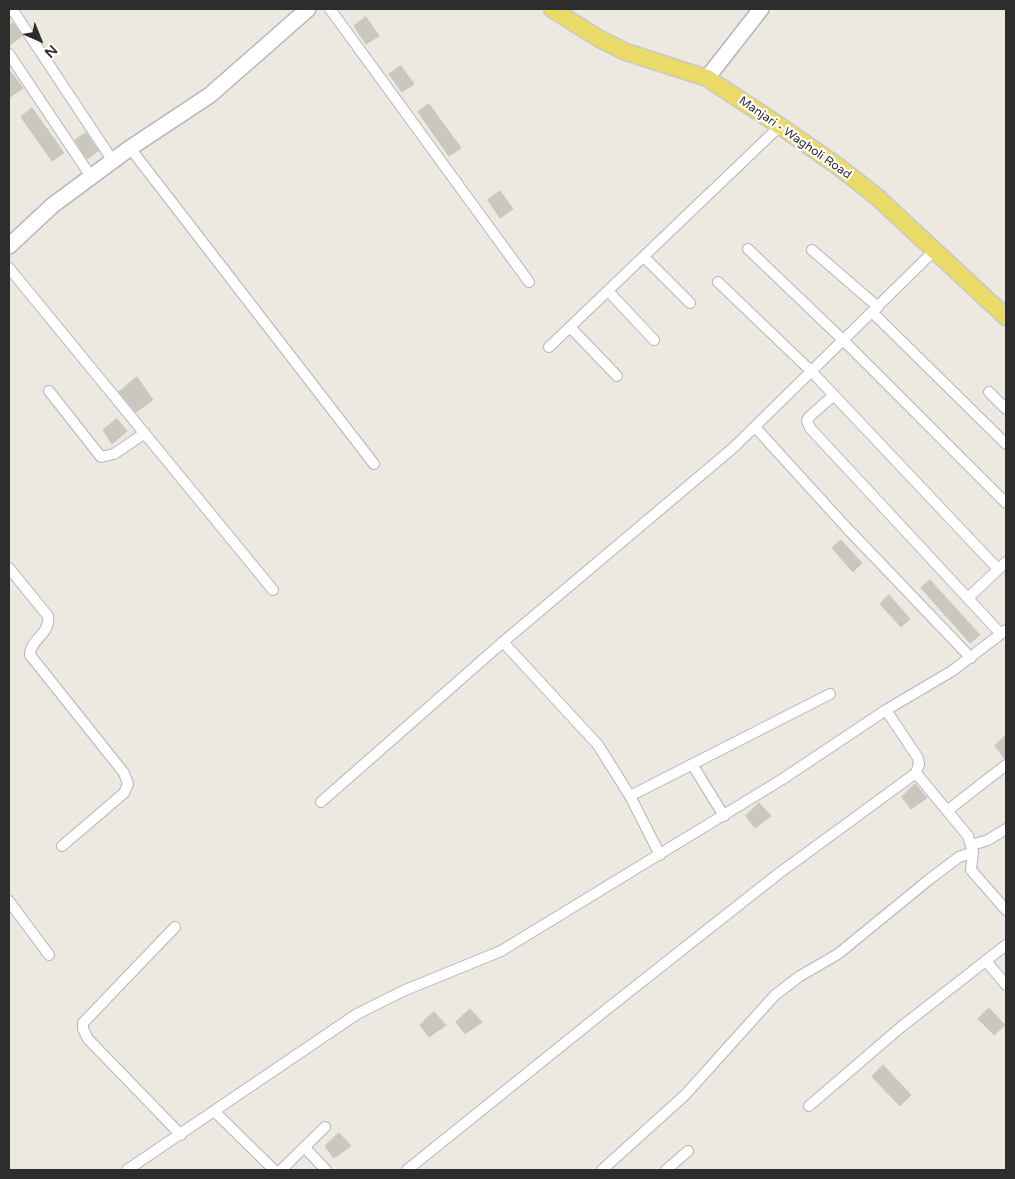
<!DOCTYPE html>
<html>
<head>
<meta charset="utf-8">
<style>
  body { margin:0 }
  #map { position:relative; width:1015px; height:1179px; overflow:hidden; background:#ede9e0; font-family:"Varela Round",sans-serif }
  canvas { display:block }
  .frame { position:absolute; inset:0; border:10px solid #2d2d2d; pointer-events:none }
  .north { position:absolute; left:15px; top:15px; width:50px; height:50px; -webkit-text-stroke:4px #fff; paint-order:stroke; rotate:136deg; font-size:14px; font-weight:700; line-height:20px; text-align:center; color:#2d2d2d }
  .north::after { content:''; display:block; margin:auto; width:18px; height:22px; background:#2d2d2d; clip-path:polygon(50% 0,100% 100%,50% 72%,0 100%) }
</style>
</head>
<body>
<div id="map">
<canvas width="1015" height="1179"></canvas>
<div class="frame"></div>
<div class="north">N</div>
</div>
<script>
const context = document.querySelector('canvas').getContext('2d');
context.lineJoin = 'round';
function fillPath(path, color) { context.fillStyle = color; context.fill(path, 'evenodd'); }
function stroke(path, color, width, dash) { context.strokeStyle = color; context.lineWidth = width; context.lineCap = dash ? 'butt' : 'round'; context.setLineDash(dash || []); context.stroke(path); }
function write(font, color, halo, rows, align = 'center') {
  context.font = font + ' "Varela Round",sans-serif'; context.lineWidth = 4.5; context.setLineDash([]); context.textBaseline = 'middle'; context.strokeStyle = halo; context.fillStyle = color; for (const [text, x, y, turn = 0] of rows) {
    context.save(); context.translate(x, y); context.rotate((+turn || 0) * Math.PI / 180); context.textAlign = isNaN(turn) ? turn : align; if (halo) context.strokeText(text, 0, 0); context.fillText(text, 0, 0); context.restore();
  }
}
const building = new Path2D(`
  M 366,17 L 379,36 L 366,44 L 354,26 Z
  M 13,23 L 22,36 L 9,46 L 9,27 Z
  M 401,66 L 414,84 L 402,92 L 389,74 Z
  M 9,70 L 23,88 L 9,98 Z
  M 429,104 L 461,148 L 449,156 L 418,112 Z
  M 32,108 L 64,153 L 52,161 L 21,117 Z
  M 86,133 L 98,151 L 87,159 L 75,140 Z
  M 500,191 L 513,209 L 500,218 L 488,200 Z
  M 137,377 L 153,400 L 136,412 L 119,392 Z
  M 117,419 L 127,431 L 112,444 L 103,430 Z
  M 841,540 L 862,563 L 853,572 L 832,548 Z
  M 930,580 L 980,635 L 970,643 L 921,588 Z
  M 889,595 L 910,619 L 901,627 L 880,604 Z
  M 1006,735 L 1006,758 L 1004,758 L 995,746 Z
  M 915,784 L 927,798 L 911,809 L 902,797 Z
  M 759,803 L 771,816 L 755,828 L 746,816 Z
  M 989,1008 L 1005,1025 L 994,1035 L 978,1019 Z
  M 470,1009 L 482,1022 L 465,1034 L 456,1022 Z
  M 434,1012 L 446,1025 L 429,1037 L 420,1025 Z
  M 883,1065 L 911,1095 L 900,1106 L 872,1077 Z
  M 339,1133 L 351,1146 L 334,1158 L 325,1146 Z`);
fillPath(building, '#c9c7be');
stroke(building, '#c9c5ba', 1);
const street = new Path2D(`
  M 12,9 L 113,161
  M 330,9 L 529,282
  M 9,54 L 92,178
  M 130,148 L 374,464
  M 748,249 L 843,340 L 1006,503
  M 812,250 L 878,307
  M 644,257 L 690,303
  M 9,268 L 273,590
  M 718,282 L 812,372 L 998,569
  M 608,291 L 654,340
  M 872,312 L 1006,444
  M 570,327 L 617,376
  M 549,347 L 780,126
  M 49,391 L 101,457 L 114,454 L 145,433
  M 989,392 L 1006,409
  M 834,395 L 809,417 L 807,421 L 810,428 L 1001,634
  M 755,427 L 845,526 L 971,658
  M 9,568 L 48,616 C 51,634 30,639 30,655 L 124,773 L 128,784 L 124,793 L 62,846
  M 968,598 L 1006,562
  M 503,642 L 598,745 L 630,796 L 660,855
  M 692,764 L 724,816
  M 916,773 L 968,836 L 973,852 L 971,870 L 1006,910
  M 630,796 L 830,694
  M 321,802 L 503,642 L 733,448 L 935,250
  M 948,810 L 1006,765
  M 972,845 L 988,840 L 1006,829
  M 9,901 L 49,955
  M 175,927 L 83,1023 L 83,1029 L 88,1039 L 181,1135
  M 986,961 L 1006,985
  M 809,1106 L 901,1027 L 1006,945
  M 215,1112 L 274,1170
  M 304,1147 L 326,1170
  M 127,1170 L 357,1014 L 403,991 L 501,951 L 781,780 L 886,710 L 952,671 L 1006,630
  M 281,1170 L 325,1127
  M 407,1170 L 607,1009 L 778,874 L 916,773 L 919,764 L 918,758 L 886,710
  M 602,1170 L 685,1095 L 775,995 L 800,976 L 838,954 L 931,878 L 959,857 L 973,852
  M 666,1170 L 688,1151`);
const secondary = new Path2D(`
  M 707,78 L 761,9
  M 9,246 L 53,205 L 130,148 L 210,95 L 308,9`);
const primary = new Path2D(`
  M 552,9 L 598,38 L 626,52 L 707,78 L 780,126 L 839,167 L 876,196 L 1006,317`);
stroke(street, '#b3b4bf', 12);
stroke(secondary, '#b3b4bf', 18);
stroke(primary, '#c8c8c8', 19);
stroke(street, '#fff', 10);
stroke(secondary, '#fff', 15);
stroke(primary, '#eadb69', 16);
write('12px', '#2d2d2d', '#fff', [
  ["Manjari - Wagholi Road",795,138,35]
]);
</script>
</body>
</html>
